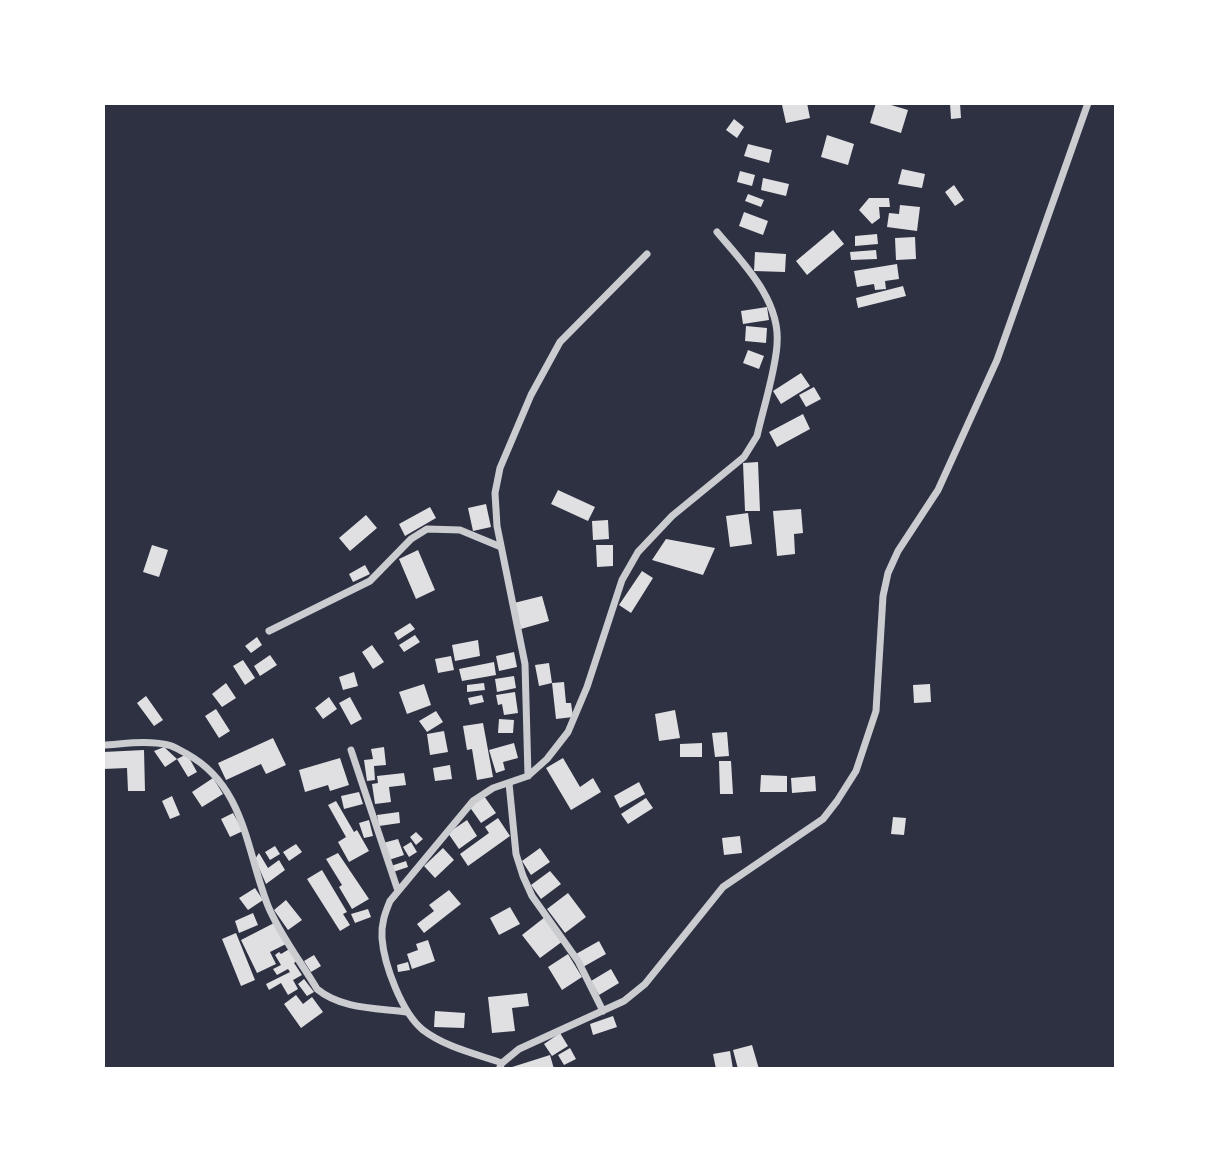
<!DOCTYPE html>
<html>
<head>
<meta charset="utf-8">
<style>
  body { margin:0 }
  #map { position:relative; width:1219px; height:1172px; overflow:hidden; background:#2d3142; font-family:Raleway,sans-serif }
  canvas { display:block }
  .frame { position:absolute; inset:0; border:105px solid #fff; pointer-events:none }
</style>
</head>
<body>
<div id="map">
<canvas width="1219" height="1172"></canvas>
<div class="frame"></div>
</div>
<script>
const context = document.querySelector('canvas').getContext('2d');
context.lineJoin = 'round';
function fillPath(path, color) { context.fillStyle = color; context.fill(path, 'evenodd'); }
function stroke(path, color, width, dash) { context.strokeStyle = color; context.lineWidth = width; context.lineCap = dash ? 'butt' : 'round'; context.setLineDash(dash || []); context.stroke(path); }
fillPath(new Path2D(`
  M 791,103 L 807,103 L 810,118 L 786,123 L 782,105 Z
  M 876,103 L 892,103 L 891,105 L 908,110 L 901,133 L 870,123 Z
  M 950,103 L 960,103 L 961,118 L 951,119 Z
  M 734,119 L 744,127 L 737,138 L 726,130 Z
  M 827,135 L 854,144 L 848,165 L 821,157 Z
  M 748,144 L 772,150 L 769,163 L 744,156 Z
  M 902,169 L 925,174 L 922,188 L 898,184 Z
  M 740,171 L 755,175 L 752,186 L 737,182 Z
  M 763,178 L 789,184 L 786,196 L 761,190 Z
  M 954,185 L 964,200 L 955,206 L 945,192 Z
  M 748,194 L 764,200 L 761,207 L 745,201 Z
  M 869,198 L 889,198 L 890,207 L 879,207 L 880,218 L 872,224 L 859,210 Z
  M 900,205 L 920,207 L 917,231 L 887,227 L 889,213 L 899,214 Z
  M 744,212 L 768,221 L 763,235 L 739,226 Z
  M 833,230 L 844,244 L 807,275 L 796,261 Z
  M 877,234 L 878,244 L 855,246 L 855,236 Z
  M 915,237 L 916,259 L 896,260 L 895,238 Z
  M 876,250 L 877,259 L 851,260 L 850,252 Z
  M 755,252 L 786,254 L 785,272 L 754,271 Z
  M 897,264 L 899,279 L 885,281 L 886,289 L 875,290 L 874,284 L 857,287 L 854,271 Z
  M 903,286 L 906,296 L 858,308 L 856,298 Z
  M 767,307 L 769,320 L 743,324 L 741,311 Z
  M 746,326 L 767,328 L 766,343 L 745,341 Z
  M 748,350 L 764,356 L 759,369 L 743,363 Z
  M 801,373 L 810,386 L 781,404 L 773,391 Z
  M 814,387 L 821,399 L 806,407 L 799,395 Z
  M 803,414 L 810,429 L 777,447 L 769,432 Z
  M 758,462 L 760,511 L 745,511 L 743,463 Z
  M 558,490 L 595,507 L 588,521 L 551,504 Z
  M 486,504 L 491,527 L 473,531 L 468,508 Z
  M 430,507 L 436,518 L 405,536 L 399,524 Z
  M 801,509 L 803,533 L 794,534 L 795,554 L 777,556 L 773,511 Z
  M 748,513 L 752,544 L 730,547 L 726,516 Z
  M 366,515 L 377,528 L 350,551 L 339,538 Z
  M 608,520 L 609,539 L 593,540 L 592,521 Z
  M 666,539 L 715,548 L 703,575 L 652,560 Z
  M 152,545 L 168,550 L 159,577 L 143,572 Z
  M 596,545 L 613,545 L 613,566 L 597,567 Z
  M 418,550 L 435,590 L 416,599 L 399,559 Z
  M 365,565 L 370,574 L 353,582 L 349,574 Z
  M 642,571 L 653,578 L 631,613 L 619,605 Z
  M 542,596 L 549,621 L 521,629 L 514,603 Z
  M 410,623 L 415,629 L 398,640 L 394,633 Z
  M 415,635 L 420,642 L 404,652 L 399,645 Z
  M 257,637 L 262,645 L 251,653 L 245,646 Z
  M 478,640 L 480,656 L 455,661 L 452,645 Z
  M 372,645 L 384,662 L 373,669 L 362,652 Z
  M 514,652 L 517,667 L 499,671 L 496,656 Z
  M 270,655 L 277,665 L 260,676 L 254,666 Z
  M 451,656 L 454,670 L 438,673 L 435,659 Z
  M 243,660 L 255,678 L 245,685 L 233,666 Z
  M 494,662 L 496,675 L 462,681 L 459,669 Z
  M 549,663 L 552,683 L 564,682 L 566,703 L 571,703 L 573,717 L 556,719 L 552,683 L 539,686 L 535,665 Z
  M 354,672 L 358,686 L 343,690 L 339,677 Z
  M 514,676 L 516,688 L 497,692 L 495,679 Z
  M 226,683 L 236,698 L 222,707 L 212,694 Z
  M 484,683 L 485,690 L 467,692 L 467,685 Z
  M 424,684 L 431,705 L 407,714 L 399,692 Z
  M 930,684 L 931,702 L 914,703 L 913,685 Z
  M 515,692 L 518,713 L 504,715 L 502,704 L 498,705 L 496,695 Z
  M 482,695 L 484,702 L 470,705 L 468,698 Z
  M 146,696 L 163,720 L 154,726 L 137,703 Z
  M 329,697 L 337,709 L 323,719 L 315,708 Z
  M 350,697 L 362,719 L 351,725 L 339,703 Z
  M 216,709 L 230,731 L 219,738 L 205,716 Z
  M 675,710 L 680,738 L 659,741 L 655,714 Z
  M 436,711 L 443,722 L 427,732 L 419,721 Z
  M 499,719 L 514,720 L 513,733 L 498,733 Z
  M 483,723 L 493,777 L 477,780 L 472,749 L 467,750 L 463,726 Z
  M 444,731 L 448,752 L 430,755 L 427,734 Z
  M 727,732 L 729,756 L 715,757 L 712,733 Z
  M 273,738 L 286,765 L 266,774 L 261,764 L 226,780 L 218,763 Z
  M 514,743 L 518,758 L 503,762 L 505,770 L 496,773 L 489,750 Z
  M 702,743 L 702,757 L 680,757 L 680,744 Z
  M 164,747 L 177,759 L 165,767 L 154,751 Z
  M 384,747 L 386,765 L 374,766 L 375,780 L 367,781 L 364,760 L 373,759 L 371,749 Z
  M 144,750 L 145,791 L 128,791 L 127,768 L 103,769 L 103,752 Z
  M 187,754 L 197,772 L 188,777 L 177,759 Z
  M 340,758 L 349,785 L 330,791 L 328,785 L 305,792 L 299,770 Z
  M 563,758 L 580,787 L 593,778 L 601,792 L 571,810 L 546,768 Z
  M 719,761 L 731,761 L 733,794 L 720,794 Z
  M 450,765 L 452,779 L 435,781 L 433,768 Z
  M 404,773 L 406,785 L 389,787 L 391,802 L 375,804 L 372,784 L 378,783 L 377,776 Z
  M 761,775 L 787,776 L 787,792 L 760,792 Z
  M 815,776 L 816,791 L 792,793 L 791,778 Z
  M 213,778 L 223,794 L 202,807 L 192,792 Z
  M 639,782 L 645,794 L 620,808 L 614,796 Z
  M 359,792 L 363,804 L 344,809 L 341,796 Z
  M 172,796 L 180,815 L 170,819 L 162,801 Z
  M 484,796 L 496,813 L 481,823 L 469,806 Z
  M 646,798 L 653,808 L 628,824 L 621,814 Z
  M 336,801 L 354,832 L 357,830 L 369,851 L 349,862 L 338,842 L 346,837 L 328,805 Z
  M 399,812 L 400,823 L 379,826 L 377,815 Z
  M 233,813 L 243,831 L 230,837 L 221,819 Z
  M 893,817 L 906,818 L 904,835 L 891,834 Z
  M 498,818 L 510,836 L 468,866 L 460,854 L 489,833 L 485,827 Z
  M 369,820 L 373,836 L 364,838 L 359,823 Z
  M 467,820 L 477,836 L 459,849 L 448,833 Z
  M 416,832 L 423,839 L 416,845 L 410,837 Z
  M 740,836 L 742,853 L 724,855 L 722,838 Z
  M 398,839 L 404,855 L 389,860 L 383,843 Z
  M 411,842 L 417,852 L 409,857 L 403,847 Z
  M 296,844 L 302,852 L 289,861 L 283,852 Z
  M 275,846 L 280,854 L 270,860 L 265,852 Z
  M 443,848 L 454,860 L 435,878 L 424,866 Z
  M 540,848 L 550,862 L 531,875 L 522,861 Z
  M 259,853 L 268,868 L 279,860 L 285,870 L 266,884 L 255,859 Z
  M 338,853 L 369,899 L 352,909 L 339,887 L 342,885 L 326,859 Z
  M 406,861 L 408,867 L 393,872 L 391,866 Z
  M 322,870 L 347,912 L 343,914 L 350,925 L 340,931 L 307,879 Z
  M 550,871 L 561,884 L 541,899 L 531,885 Z
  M 255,888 L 263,900 L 248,910 L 239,898 Z
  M 449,890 L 461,904 L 424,933 L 417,924 L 434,911 L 429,905 Z
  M 568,893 L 586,917 L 565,933 L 547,909 Z
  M 286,900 L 302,920 L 288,930 L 274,910 Z
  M 510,907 L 520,924 L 499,935 L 490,918 Z
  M 368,909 L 371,917 L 355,923 L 351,914 Z
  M 253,913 L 258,925 L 239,933 L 235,921 Z
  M 545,917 L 563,941 L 540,958 L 522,935 Z
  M 276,922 L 286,944 L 270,952 L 276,964 L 257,973 L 241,940 Z
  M 236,933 L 255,980 L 241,986 L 222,939 Z
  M 428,940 L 435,961 L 412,969 L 407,954 L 418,950 L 416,944 Z
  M 599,941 L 606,954 L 583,967 L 576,954 Z
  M 291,948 L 298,960 L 294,963 L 302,975 L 293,980 L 298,989 L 288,995 L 281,983 L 269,990 L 266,984 L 290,972 L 288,969 L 277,975 L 273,969 L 281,965 L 275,955 L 279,952 L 281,954 Z
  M 568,954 L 582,977 L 562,990 L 548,967 Z
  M 314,955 L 321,966 L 311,972 L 304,961 Z
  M 408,962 L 410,970 L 398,972 L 397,965 Z
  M 611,969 L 619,983 L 599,995 L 591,981 Z
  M 304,979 L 314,992 L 307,996 L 298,984 Z
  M 527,993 L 529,1006 L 512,1008 L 515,1031 L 492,1033 L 488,997 Z
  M 296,995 L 303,1004 L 312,997 L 323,1012 L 301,1028 L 284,1004 Z
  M 435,1011 L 465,1013 L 464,1028 L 434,1027 Z
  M 613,1016 L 617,1027 L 593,1035 L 590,1024 Z
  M 560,1033 L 568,1046 L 552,1056 L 544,1044 Z
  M 752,1045 L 759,1069 L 738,1069 L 733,1050 Z
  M 570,1048 L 576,1059 L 564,1065 L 558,1055 Z
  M 730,1051 L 733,1069 L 716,1069 L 713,1054 Z
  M 550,1055 L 554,1069 L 509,1069 L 509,1068 Z`), '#e0e0e3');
stroke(new Path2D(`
  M 269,631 L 370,581 L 411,539 L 427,529 L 460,530 L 501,547
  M 103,745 C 124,744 147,740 168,745 C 174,746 181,751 187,754 C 245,786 246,850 268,906 C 280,935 301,962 317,989 C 341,1009 376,1008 406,1012
  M 351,750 L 398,891
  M 528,776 L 525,664 L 497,526 L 495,493 L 500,468 L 531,395 L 560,342 L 647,254
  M 509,783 L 516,854 L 523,876 L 532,896 L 578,961 L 603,1011
  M 502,1063 C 476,1054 445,1047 423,1030 C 402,1013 384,965 382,938 C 381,924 385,913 390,901 L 473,801 L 493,788 L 528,776 L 547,759 L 568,732 L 587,687 L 622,580 L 638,552 L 672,516 L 744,457 L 757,436 C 763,409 775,373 777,345 C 781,300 743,263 717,232
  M 499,1069 L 502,1063 L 519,1049 L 624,1001 L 645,984 L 723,887 L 823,819 L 837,801 L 856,771 L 876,711 L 883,596 L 888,573 L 898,551 L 938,490 L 997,360 L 1088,103`), '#caccd0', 7);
</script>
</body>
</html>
